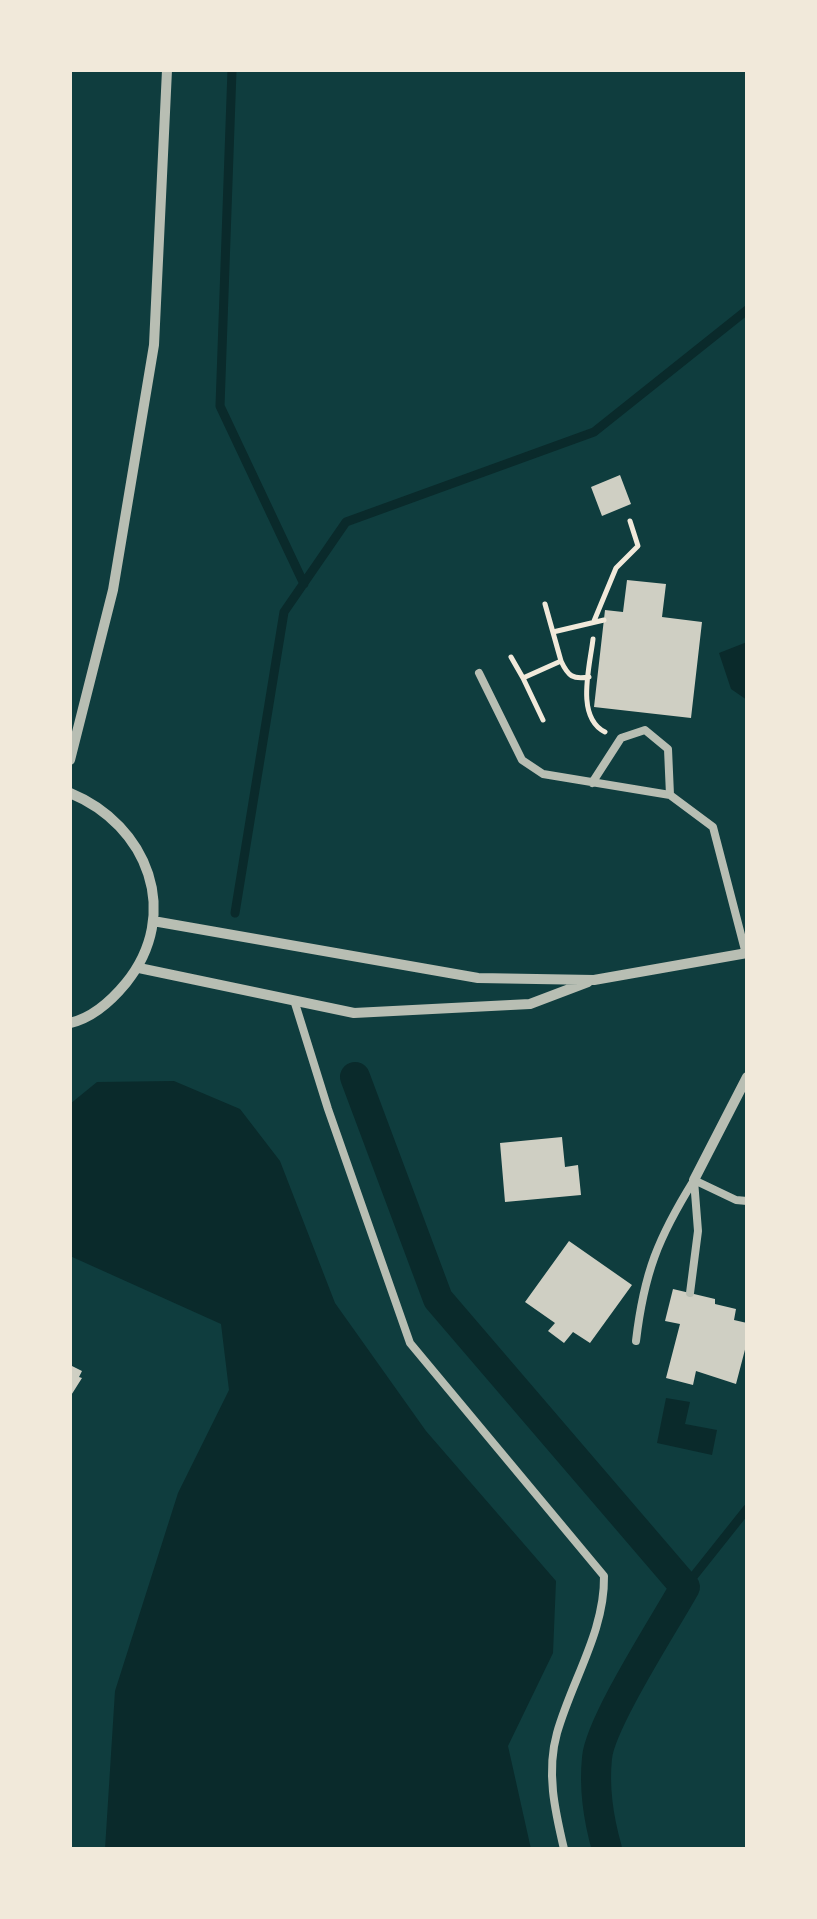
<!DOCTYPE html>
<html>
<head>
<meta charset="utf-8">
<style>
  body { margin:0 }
  #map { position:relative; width:817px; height:1919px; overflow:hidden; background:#0f3d3e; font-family:"IBM Plex Serif",serif }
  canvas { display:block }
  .frame { position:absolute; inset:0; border:72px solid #f1e9da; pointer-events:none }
</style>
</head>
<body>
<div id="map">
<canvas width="817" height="1919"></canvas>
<div class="frame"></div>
</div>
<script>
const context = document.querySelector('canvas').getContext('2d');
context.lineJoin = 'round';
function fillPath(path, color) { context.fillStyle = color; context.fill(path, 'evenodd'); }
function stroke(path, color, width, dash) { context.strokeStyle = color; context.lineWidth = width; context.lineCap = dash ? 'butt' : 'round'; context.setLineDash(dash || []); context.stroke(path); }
fillPath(new Path2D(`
  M 747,642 L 747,700 L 731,689 L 719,653 Z
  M 174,1081 L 240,1109 L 280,1161 L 335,1303 L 426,1431 L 556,1581 L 553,1653 L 508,1746 L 531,1849 L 105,1849 L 115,1691 L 178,1493 L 229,1390 L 221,1324 L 70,1256 L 70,1104 L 97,1082 Z
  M 666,1398 L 690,1402 L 685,1424 L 717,1430 L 712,1455 L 657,1443 Z`), '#0a2a2b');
stroke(new Path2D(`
  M 232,70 L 220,406 L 304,584
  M 235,913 L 284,612 L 346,522 L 594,432 L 747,310
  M 685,1587 L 747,1509`), '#0a2a2b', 9);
stroke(new Path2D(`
  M 355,1077 L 438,1299 L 685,1587 C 665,1623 600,1723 597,1758 C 594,1787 599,1821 607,1849`), '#0a2a2b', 30);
fillPath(new Path2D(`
  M 620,475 L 631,504 L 602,516 L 591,487 Z
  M 627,580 L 666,584 L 662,617 L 702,622 L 691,718 L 594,707 L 605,610 L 623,612 Z
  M 562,1137 L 565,1167 L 578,1165 L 581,1195 L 505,1202 L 500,1143 Z
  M 569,1241 L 632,1285 L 590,1343 L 573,1332 L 564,1343 L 548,1331 L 555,1323 L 525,1302 Z
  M 673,1289 L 715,1299 L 715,1304 L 736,1309 L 734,1320 L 747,1323 L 747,1342 L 736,1384 L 696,1371 L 693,1385 L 666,1378 L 680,1324 L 665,1321 Z
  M 70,1365 L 82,1371 L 79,1377 L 82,1378 L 70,1397 Z`), '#cfcfc3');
stroke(new Path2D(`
  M 545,604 L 561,661
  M 594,621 L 616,568 L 638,546 L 630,521
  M 553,632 L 604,620
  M 593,639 C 590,666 575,717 605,732
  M 511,657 L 523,678
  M 543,720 L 523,678 L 561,661 C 568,676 573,680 589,677`), '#f1e9da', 5);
stroke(new Path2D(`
  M 479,673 L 522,760 L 543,774 L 670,795 L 713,827 L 746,954
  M 592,783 L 621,738 L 645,730 L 668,749 L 670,795
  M 294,1000 L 328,1109 L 410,1343 L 604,1576 C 605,1631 572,1680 557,1733 C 546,1772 555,1811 564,1849
  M 694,1180 L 736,1200 L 747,1201
  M 690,1293 L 698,1231 L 694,1180
  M 636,1341 C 644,1273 658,1238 694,1180`), '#b8beb3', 8);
stroke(new Path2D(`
  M 70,760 L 113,590 L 154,345 L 167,70
  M 70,793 C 148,825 182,914 126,983 C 112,1000 92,1018 70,1023
  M 153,921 L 478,978 L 594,980 L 747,953
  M 139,968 L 354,1013 L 530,1004 L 588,982
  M 694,1180 L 747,1077`), '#b8beb3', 10);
</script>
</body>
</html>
